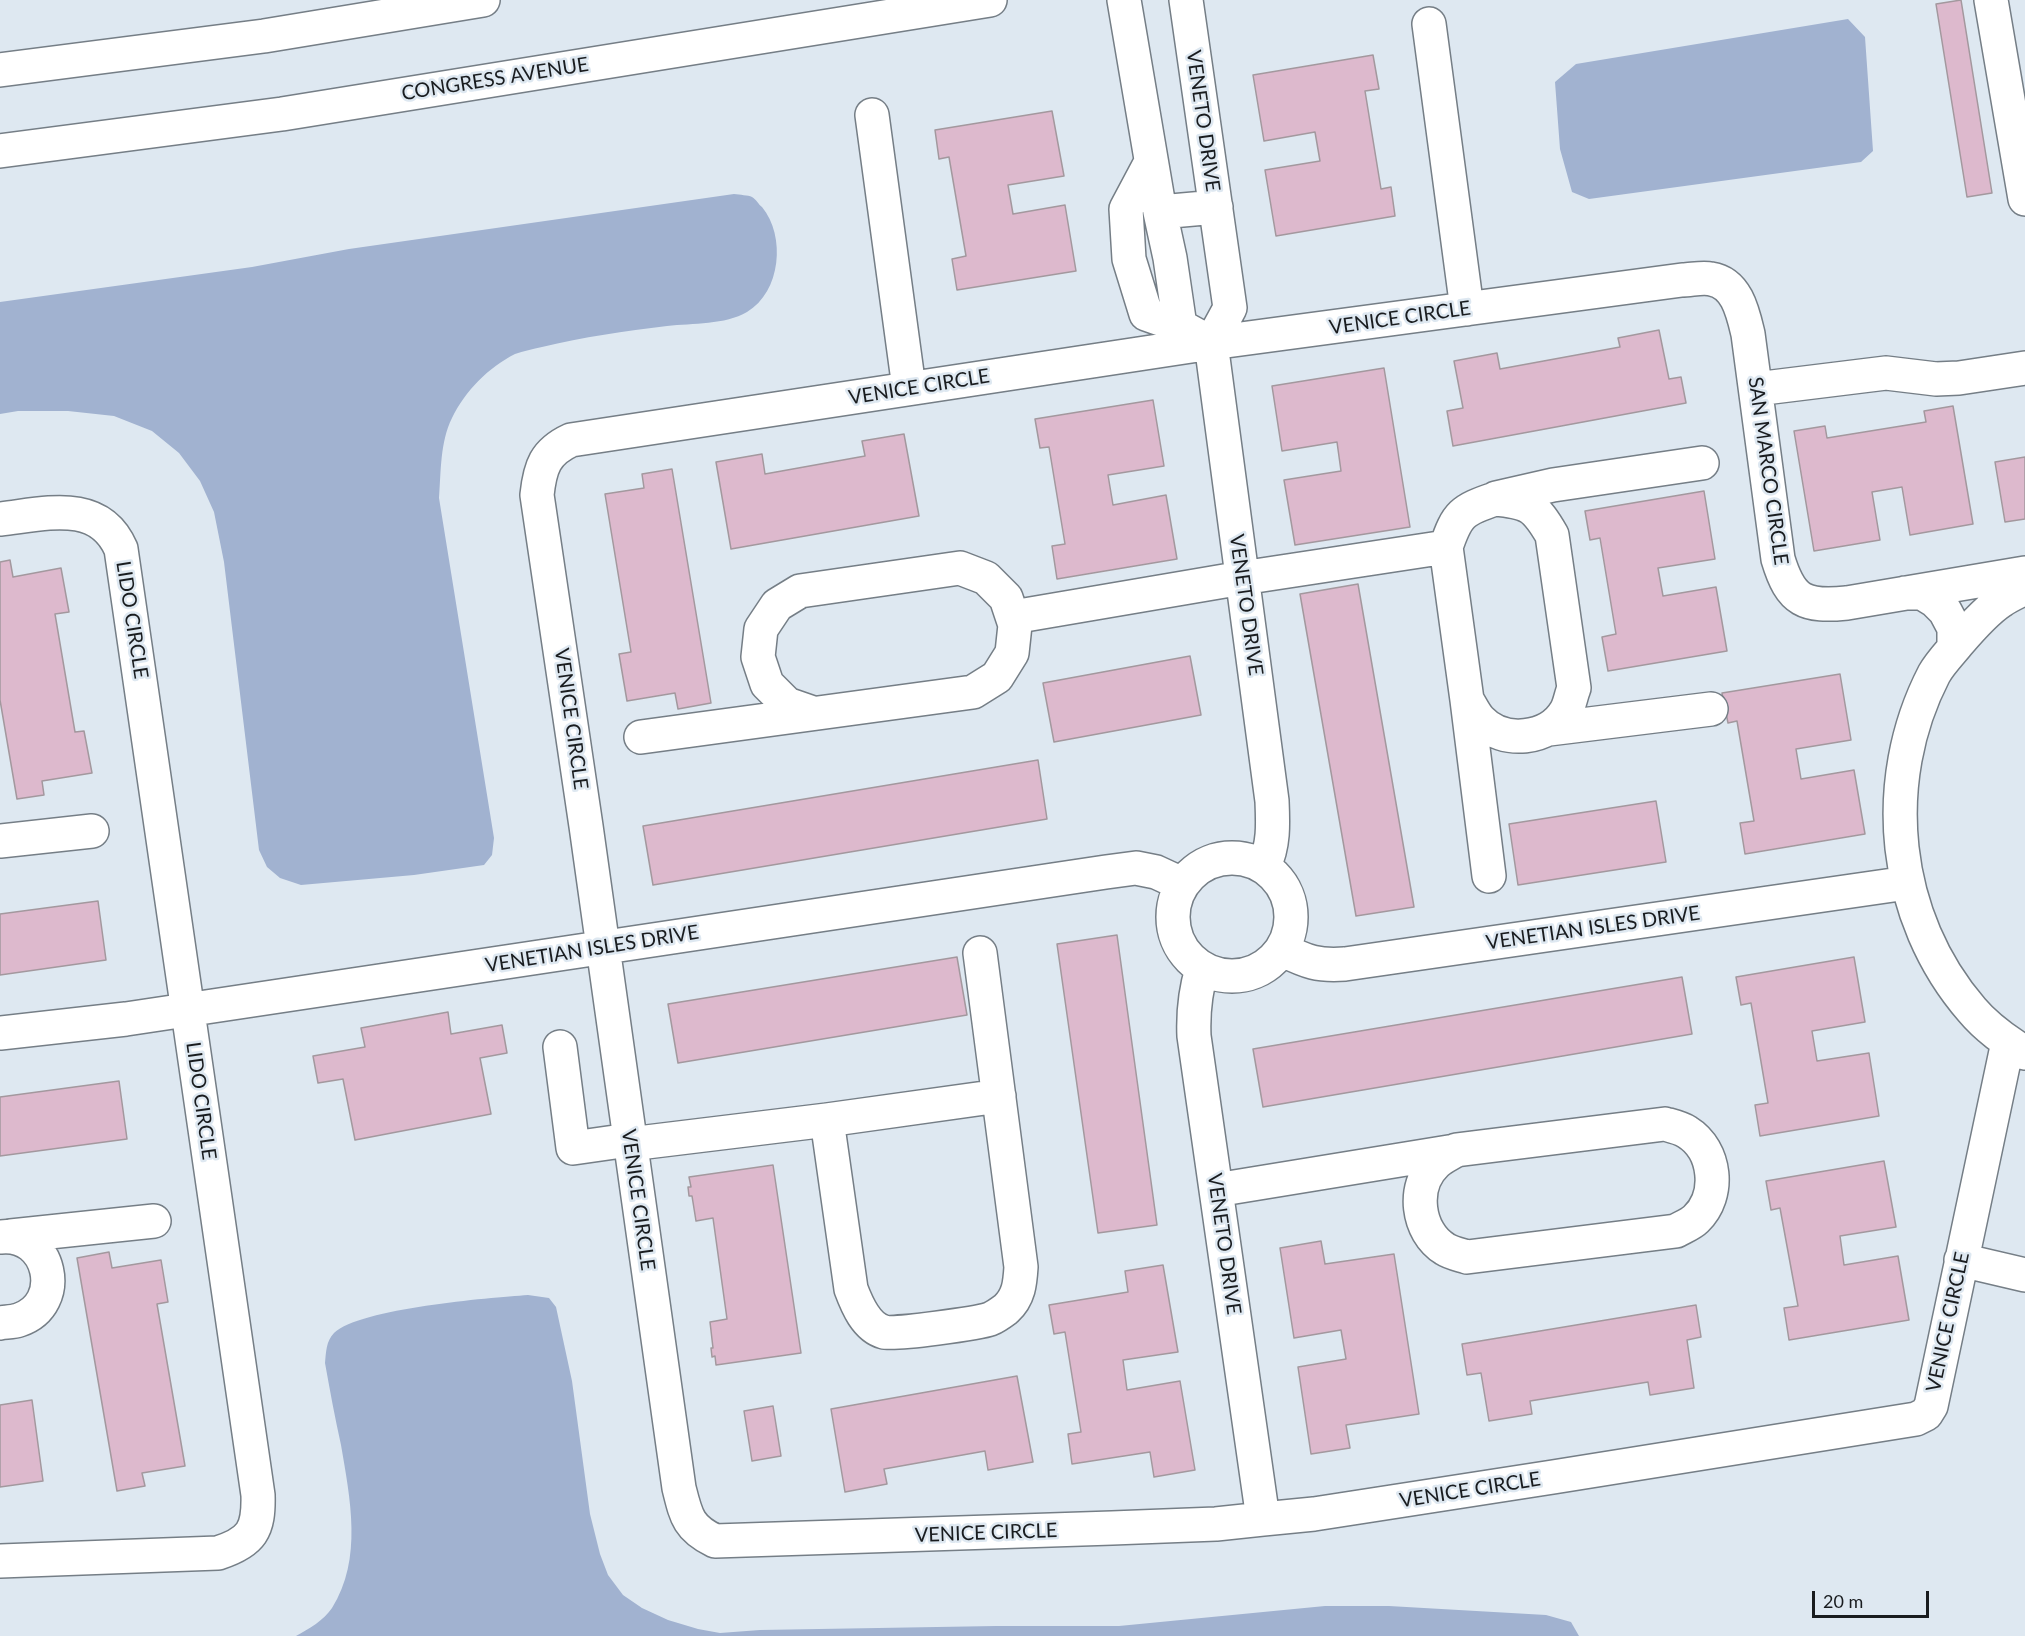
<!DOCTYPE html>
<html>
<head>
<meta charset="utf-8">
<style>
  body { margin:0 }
  #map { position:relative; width:2025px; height:1636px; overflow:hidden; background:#dee8f1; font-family:Lato,sans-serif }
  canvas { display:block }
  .scale { position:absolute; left:1812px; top:1591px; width:117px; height:27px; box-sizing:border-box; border:3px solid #191c1f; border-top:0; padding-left:8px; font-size:18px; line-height:21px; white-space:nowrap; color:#191c1f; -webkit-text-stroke:4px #dee8f1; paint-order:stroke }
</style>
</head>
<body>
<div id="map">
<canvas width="2025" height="1636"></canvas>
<div class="scale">20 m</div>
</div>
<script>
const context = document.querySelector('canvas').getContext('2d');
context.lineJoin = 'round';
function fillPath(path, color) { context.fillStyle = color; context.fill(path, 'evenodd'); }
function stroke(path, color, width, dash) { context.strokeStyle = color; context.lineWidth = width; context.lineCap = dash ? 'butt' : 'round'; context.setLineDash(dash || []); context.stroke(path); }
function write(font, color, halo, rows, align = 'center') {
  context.font = font + ' Lato,sans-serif'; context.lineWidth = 5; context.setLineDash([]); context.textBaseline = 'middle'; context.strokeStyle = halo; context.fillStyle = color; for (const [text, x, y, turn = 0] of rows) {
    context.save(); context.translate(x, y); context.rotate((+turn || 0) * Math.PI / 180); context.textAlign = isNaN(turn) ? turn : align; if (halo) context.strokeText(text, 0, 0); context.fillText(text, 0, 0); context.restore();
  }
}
fillPath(new Path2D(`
  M 1848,19 L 1865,37 L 1873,151 L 1861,162 L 1589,199 L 1572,192 L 1560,149 L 1555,82 L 1576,64 Z
  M 734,194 C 740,195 748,195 752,197 C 756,199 759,205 762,207 C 786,236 781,292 747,312 C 725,325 693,323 667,326 C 625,331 583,337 542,347 C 533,349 523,351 515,354 C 489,367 465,391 452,418 C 440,442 441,472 439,498 L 494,838 L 492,855 L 484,865 L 414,875 L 301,885 L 280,878 L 267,867 L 259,850 L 224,562 L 214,512 L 200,481 L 179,453 L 152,431 L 114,416 L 68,411 L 18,411 L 0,414 L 0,302 L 252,267 L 349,249 Z
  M 528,1295 L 549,1298 L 556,1307 L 572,1381 L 590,1514 L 600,1554 L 608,1575 L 623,1595 L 642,1608 L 668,1620 L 698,1629 L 720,1633 L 760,1630 L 996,1626 L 1119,1626 L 1325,1606 L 1389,1606 L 1546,1615 L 1571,1622 L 1579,1636 L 296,1636 C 309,1629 324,1620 332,1608 C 363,1559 350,1498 341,1445 C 335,1418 330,1391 325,1363 C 326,1353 326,1341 334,1333 C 361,1308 488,1298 528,1295 Z`), '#a1b2d0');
const building = new Path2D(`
  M 1961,0 L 1992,193 L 1967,197 L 1936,4 Z
  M 1373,55 L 1379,89 L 1365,91 L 1381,189 L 1391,187 L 1395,216 L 1276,236 L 1265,170 L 1320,161 L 1315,132 L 1264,141 L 1253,75 Z
  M 1052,111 L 1064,176 L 1008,185 L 1013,214 L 1065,205 L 1076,271 L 957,290 L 952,259 L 966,256 L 949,157 L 939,159 L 935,130 Z
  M 1659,330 L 1669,379 L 1681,377 L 1686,403 L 1453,446 L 1447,411 L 1463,408 L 1454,361 L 1497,353 L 1500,369 L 1620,347 L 1618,338 Z
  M 1384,368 L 1410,527 L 1295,545 L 1284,480 L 1341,471 L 1337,442 L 1282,451 L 1272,386 Z
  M 1153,400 L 1164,466 L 1108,475 L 1113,505 L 1166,495 L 1177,559 L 1057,579 L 1052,546 L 1065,544 L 1049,447 L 1040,448 L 1035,419 Z
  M 1953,406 L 1973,524 L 1910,535 L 1902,487 L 1872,492 L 1880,540 L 1814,551 L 1794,431 L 1825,426 L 1827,438 L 1926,422 L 1924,411 Z
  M 904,434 L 919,516 L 731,549 L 716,462 L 762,454 L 765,474 L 865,456 L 862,441 Z
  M 2025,457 L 2025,519 L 2005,522 L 1995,462 Z
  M 672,469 L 711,703 L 678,709 L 675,693 L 627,701 L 619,654 L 631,652 L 605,494 L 644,488 L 642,474 Z
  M 1704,491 L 1715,559 L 1658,568 L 1663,596 L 1716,587 L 1727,651 L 1608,671 L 1602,637 L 1616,634 L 1600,538 L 1590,540 L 1585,511 Z
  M 10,560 L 13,577 L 61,568 L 69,612 L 55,614 L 75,732 L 84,731 L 92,773 L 42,781 L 44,795 L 17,799 L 0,700 L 0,562 Z
  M 1358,584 L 1414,907 L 1356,916 L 1300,594 Z
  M 1190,656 L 1201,715 L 1054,742 L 1043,683 Z
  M 1840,674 L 1851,740 L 1796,749 L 1801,779 L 1854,770 L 1865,834 L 1745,854 L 1740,823 L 1754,821 L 1737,721 L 1728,723 L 1722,693 Z
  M 1038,760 L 1047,819 L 653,885 L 643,826 Z
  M 1656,801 L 1666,862 L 1518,885 L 1509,824 Z
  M 98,901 L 106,960 L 0,975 L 0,914 Z
  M 1117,935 L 1157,1225 L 1098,1233 L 1057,944 Z
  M 957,957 L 967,1015 L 678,1063 L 668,1004 Z
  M 1854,957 L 1865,1022 L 1812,1031 L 1817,1061 L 1869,1053 L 1879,1116 L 1760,1136 L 1755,1105 L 1768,1103 L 1751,1003 L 1741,1005 L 1736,977 Z
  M 1682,977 L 1692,1034 L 1263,1107 L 1253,1049 Z
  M 448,1012 L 451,1034 L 502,1025 L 507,1053 L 480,1058 L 491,1114 L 355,1140 L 343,1079 L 318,1083 L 313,1056 L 365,1047 L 361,1028 Z
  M 119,1081 L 127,1139 L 0,1156 L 0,1097 Z
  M 1884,1161 L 1896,1227 L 1840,1236 L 1844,1265 L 1898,1256 L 1909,1320 L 1789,1340 L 1784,1308 L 1798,1306 L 1780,1208 L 1771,1210 L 1766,1181 Z
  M 773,1165 L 801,1353 L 716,1365 L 715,1356 L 712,1357 L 711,1348 L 713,1348 L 710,1322 L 727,1319 L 713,1218 L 696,1221 L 692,1196 L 689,1196 L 688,1187 L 691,1187 L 689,1177 Z
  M 1321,1241 L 1325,1264 L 1394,1254 L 1419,1414 L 1346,1425 L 1350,1448 L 1311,1454 L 1298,1367 L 1346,1359 L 1341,1330 L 1294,1338 L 1280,1248 Z
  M 109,1252 L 112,1268 L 161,1260 L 168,1302 L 157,1304 L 185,1466 L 142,1473 L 145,1486 L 117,1491 L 77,1258 Z
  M 1163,1265 L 1178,1352 L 1123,1360 L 1127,1390 L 1180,1381 L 1195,1470 L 1154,1477 L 1150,1452 L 1072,1464 L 1068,1434 L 1081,1432 L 1065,1332 L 1054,1334 L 1049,1305 L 1128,1292 L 1125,1271 Z
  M 1696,1305 L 1701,1337 L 1687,1340 L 1694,1388 L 1650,1395 L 1648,1382 L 1530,1401 L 1532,1414 L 1489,1421 L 1481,1373 L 1467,1375 L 1462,1344 Z
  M 1017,1376 L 1033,1462 L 988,1470 L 985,1451 L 884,1469 L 887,1484 L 845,1492 L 831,1409 Z
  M 32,1400 L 43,1481 L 0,1487 L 0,1405 Z
  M 773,1406 L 781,1456 L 752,1461 L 744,1411 Z`);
fillPath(building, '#ddb9cd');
stroke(building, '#a3989e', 1.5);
const minor = new Path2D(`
  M 1124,0 L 1160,212 L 1170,258 L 1180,326 L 1211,343
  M 1186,0 L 1230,308 L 1211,343 L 1272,801 C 1273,824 1274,845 1264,866
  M 1991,0 L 2025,199
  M 1429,24 L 1467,309
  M 0,70 L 264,36 L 483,0
  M 872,115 L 909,388
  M 0,151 L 282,114 L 990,0
  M 1151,162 L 1126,209 L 1129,259 L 1146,314 L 1180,326
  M 1160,212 L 1216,207
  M 1756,389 L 1886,373 L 1936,379 L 1959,378 L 2025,368
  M 1496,498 L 1553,485 L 1702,463
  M 1495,499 C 1529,502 1535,506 1552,535 L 1574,688 C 1571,695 1570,704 1566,711 C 1549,740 1503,745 1480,720 C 1475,715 1471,706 1467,700 L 1446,547 C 1457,514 1462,510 1495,499 Z
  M 0,519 C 45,514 99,498 121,549 L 258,1495 C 259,1530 252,1542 218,1553 L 0,1561
  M 2025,588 C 2017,592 2008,596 2001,601 C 1986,611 1971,628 1959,642 C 1951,652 1940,663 1934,674 C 1878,782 1892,918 1972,1010 C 1987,1028 2006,1041 2025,1053
  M 1905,593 L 1922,593 L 1935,601 L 1945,611 L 1954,628 L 1954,648
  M 1013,617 L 1242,578 L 1446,547
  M 1467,700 L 1489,876
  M 1549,729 L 1711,709
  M 641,737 L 973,692 L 997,677 L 1012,653 L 1015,625 L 1006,598 L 986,578 L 960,568 L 800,591 L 777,605 L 761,629 L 758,657 L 767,684 L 787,704 L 813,713
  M 0,841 L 92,831
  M1173 917a59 59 0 1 1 118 0a59 59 0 1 1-118 0Z
  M 1283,950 C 1307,962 1318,966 1345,964 L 1907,883
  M 1202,969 C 1195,992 1193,1013 1194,1036 L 1263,1519
  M 0,1033 L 126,1019 L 1106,872 L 1136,868 L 1156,872 L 1182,884
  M 2008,1042 L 1931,1406 L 1926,1414 L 1916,1419 L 1553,1477 L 1314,1514 L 1263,1519 L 1216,1524 L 1112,1528 L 715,1541 C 688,1528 686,1516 679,1488 L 586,826 L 537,495 C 540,467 545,452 571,440 L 1211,343 L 1682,280 C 1691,280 1702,277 1711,279 C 1737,283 1743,313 1748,334 L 1778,559 C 1791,602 1805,607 1847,603 L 2025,573
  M 560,1047 L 573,1148 L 629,1140
  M 827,1120 L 851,1289 C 857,1305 866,1327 884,1332 C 895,1335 979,1323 990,1319 C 995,1317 1002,1312 1006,1309 C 1019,1297 1020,1283 1021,1267 L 980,953
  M 1665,1124 C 1672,1126 1681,1128 1687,1132 C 1716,1150 1721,1195 1696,1219 C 1691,1224 1683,1227 1676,1231 L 1467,1257 C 1461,1255 1451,1253 1445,1249 C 1417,1232 1411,1186 1436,1163 C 1441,1158 1450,1154 1456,1150 Z
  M 630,1144 L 827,1120 L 999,1096
  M 1216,1190 L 1455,1151
  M 11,1236 L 154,1221
  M 0,1237 C 51,1231 67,1304 19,1320 C 13,1322 6,1322 0,1323
  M 1961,1260 L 2025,1275`);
stroke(minor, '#757e86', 36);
stroke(minor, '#fff', 33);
write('20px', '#191c1f', '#dee8f1', [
  ["CONGRESS AVENUE",495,79,-9],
  ["VENETO DRIVE",1203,121,82],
  ["VENICE CIRCLE",1400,318,-8],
  ["VENICE CIRCLE",919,387,-9],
  ["SAN MARCO CIRCLE",1768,471,82],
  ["VENETO DRIVE",1246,605,82],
  ["LIDO CIRCLE",132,620,81],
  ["VENICE CIRCLE",571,719,82],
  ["VENETIAN ISLES DRIVE",1593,928,-8],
  ["VENETIAN ISLES DRIVE",592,949,-9],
  ["LIDO CIRCLE",201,1101,82],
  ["VENICE CIRCLE",638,1200,82],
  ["VENETO DRIVE",1224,1244,82],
  ["VENICE CIRCLE",1948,1322,-78],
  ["VENICE CIRCLE",1470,1490,-9],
  ["VENICE CIRCLE",986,1533,-2]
]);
</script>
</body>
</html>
